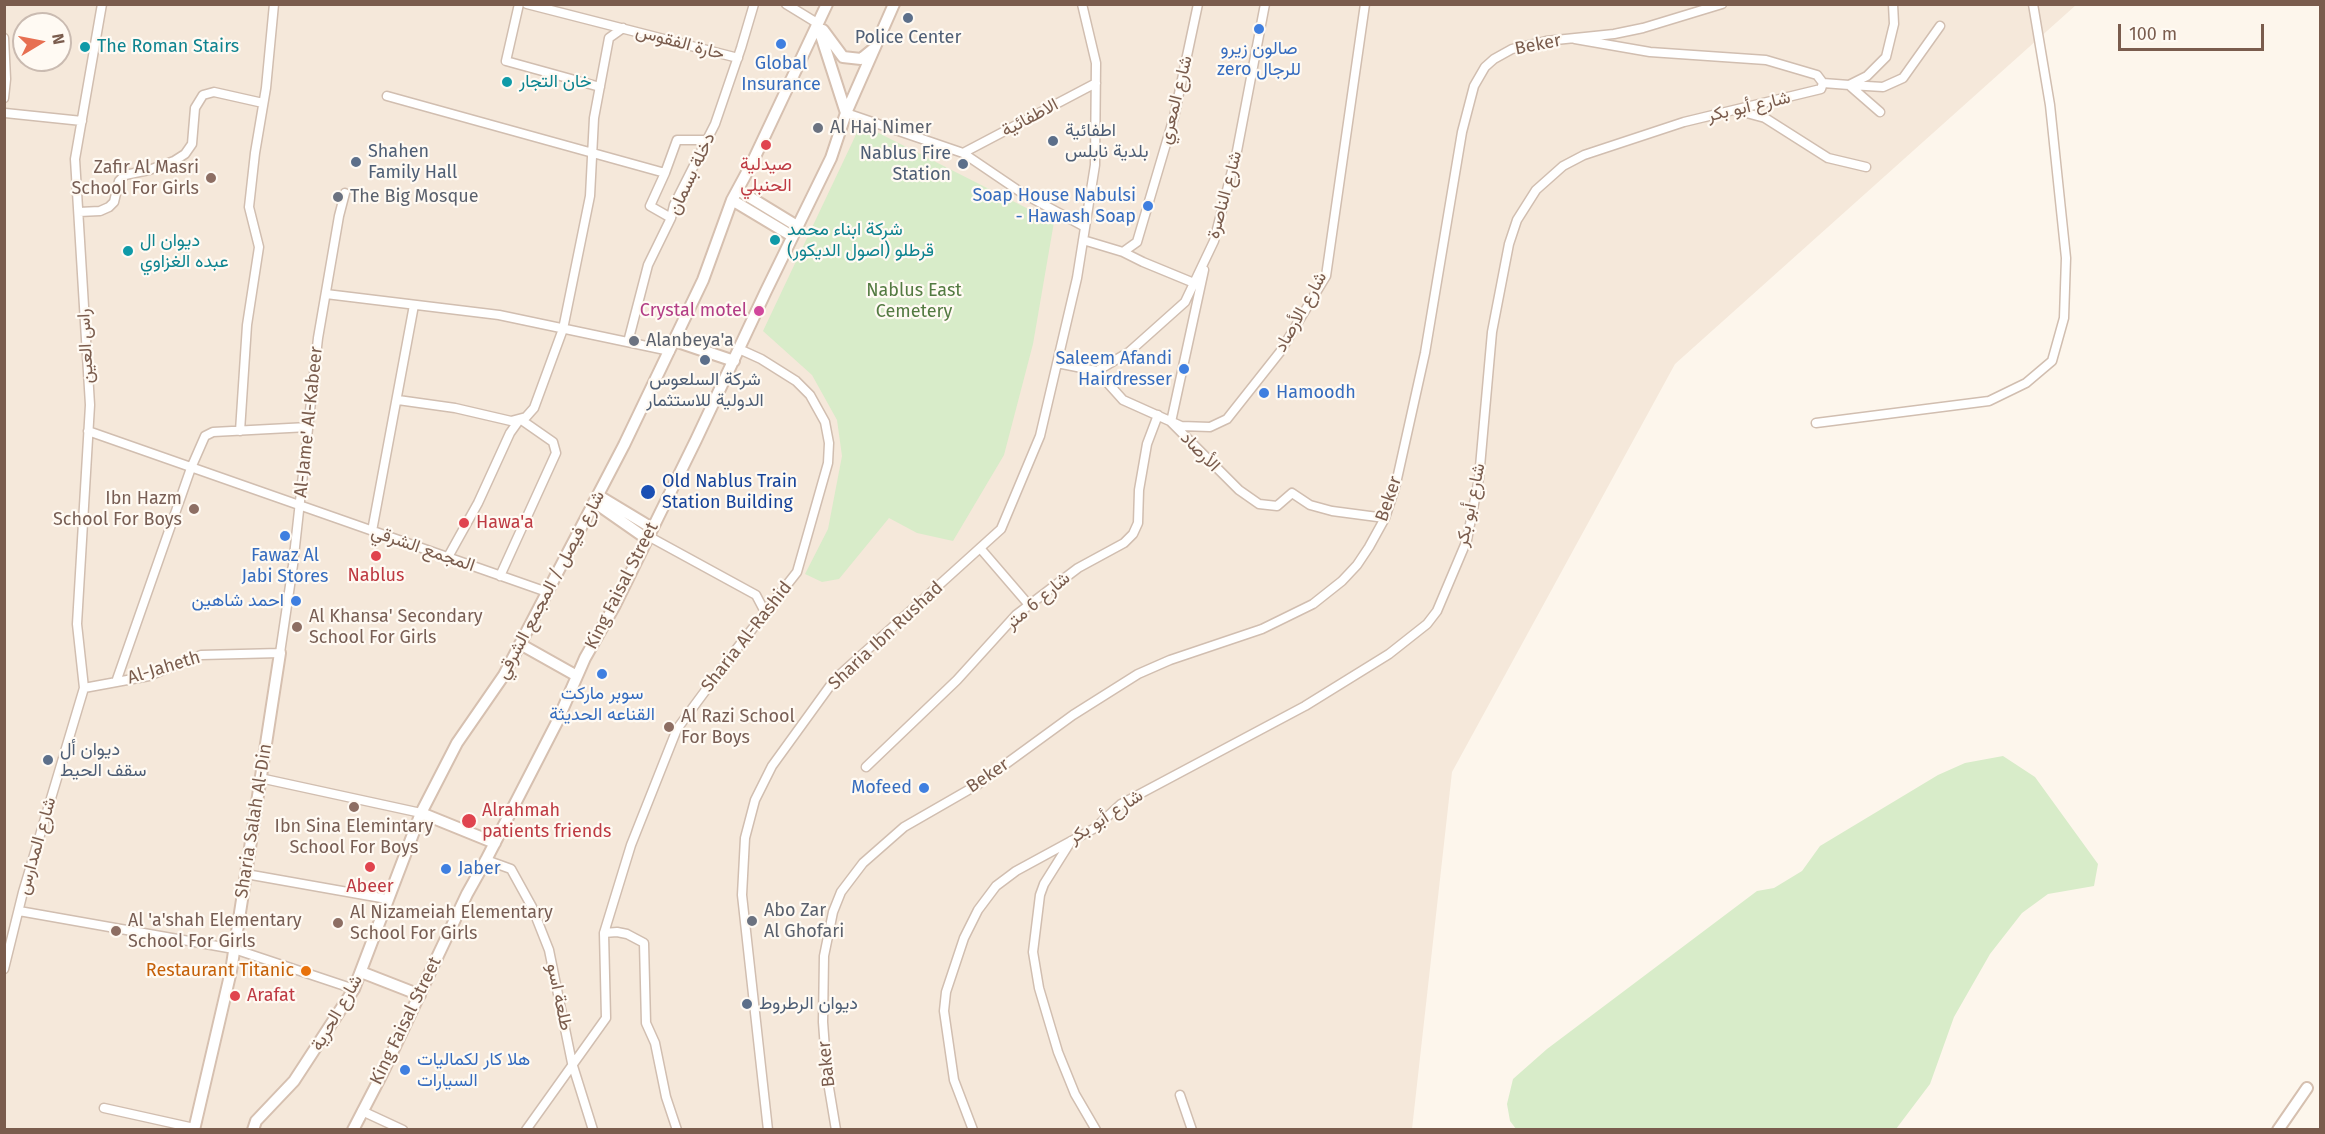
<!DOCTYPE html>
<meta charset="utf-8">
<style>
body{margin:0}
#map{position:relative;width:2325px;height:1134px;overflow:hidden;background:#fdf6ec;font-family:"Fira Sans",sans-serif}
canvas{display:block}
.frame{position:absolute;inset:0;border:6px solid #7a5c4d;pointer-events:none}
.north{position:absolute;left:12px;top:12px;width:60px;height:60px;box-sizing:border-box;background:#fffaf3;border:2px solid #cabbb1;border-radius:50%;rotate:80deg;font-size:16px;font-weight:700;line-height:24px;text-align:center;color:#7a5c4d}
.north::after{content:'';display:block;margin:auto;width:21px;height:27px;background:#e76f51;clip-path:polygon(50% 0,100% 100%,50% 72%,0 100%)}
.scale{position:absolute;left:2118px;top:24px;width:146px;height:27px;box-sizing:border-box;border:3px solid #7a5c4d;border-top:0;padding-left:8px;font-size:18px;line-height:21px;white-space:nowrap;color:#7a5c4d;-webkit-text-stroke:4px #fffaf3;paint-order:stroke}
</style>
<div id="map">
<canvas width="2325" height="1134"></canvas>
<div class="frame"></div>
<div class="north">N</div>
<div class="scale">100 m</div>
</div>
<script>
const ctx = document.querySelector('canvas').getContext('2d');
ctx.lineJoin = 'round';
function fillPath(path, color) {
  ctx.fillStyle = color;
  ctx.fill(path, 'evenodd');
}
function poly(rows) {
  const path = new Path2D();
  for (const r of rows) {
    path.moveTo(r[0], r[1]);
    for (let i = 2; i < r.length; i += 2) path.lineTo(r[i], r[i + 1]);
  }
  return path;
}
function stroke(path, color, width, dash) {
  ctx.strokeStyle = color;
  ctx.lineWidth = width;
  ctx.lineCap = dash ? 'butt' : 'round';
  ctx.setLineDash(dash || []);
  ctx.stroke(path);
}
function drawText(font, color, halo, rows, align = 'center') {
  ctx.font = font + ' "Fira Sans",Vazirmatn,sans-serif';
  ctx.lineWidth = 4.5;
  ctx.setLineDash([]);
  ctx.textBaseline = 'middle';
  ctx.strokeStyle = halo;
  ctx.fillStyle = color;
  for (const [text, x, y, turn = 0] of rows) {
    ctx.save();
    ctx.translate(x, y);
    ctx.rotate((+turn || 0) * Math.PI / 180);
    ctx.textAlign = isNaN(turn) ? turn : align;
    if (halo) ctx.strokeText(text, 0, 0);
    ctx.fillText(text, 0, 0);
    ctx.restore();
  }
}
fillPath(poly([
 [5,5,2076,5,1675,364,1452,772,1412,1129,5,1130],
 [24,24,60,24,60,60,24,60]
]), '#f5e8da');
fillPath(poly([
 [861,124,1054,222,1033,344,1004,455,953,541,917,533,889,518,839,579,822,582,805,574,828,529,842,456,837,420,812,375,763,331],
 [2003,756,2035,777,2098,864,2094,886,2048,894,2022,913,1990,954,1954,1017,1930,1084,1896,1129,1516,1129,1510,1121,1507,1104,1513,1079,1547,1049,1757,891,1774,888,1802,871,1820,846,1938,775,1965,763]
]), '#d8ecc9');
const street = poly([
 [519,4,506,61,600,87],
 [527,4,738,58],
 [786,4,817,23],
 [4,38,6,79,4,98],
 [1823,83,1849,85,1867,76,1886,57,1894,24,1893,4],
 [1849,85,1880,112],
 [1850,85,1883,87,1903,78,1940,26],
 [387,96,665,173,677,140,707,140],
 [1739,111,1765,118,1828,158,1866,167],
 [5,113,82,121],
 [846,113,963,153,1022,193,1085,227],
 [963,153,1096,83],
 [665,173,650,206,671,218],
 [79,212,100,211,109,207,114,202,119,181,125,175,149,170,174,161,185,154,192,144,195,108,203,95,214,92,263,103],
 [1083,240,1123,252,1137,242,1174,117,1198,4],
 [1123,252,1143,262,1194,283],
 [1204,270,1171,422,1239,490,1259,504,1277,506,1292,493,1310,505,1332,511,1385,518],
 [326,294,499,315,670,351],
 [628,342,648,265,671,218,674,205,715,124,741,48,754,4],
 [1057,363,1097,371,1129,352,1185,302,1214,241,1237,151,1265,4],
 [1097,371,1123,400,1181,426,1210,427,1227,419,1280,352,1326,276,1365,4],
 [398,400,455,408,511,421,526,417,534,408,563,329,590,196,594,118,609,38,623,28],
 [1816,423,1989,401,2026,383,2052,361,2064,318,2066,258,2050,105,2033,4],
 [88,431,547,592],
 [240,431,247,325,259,247,249,207,255,153,266,88,274,4],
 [372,531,414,305],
 [648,536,756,595,766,614],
 [980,548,1029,605],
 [448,557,478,503,510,433,520,419,553,442,556,453,500,576],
 [116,682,191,468,205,436,213,432,308,427],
 [84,688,149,676,201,655,280,653,293,565,318,338,339,216,345,193],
 [866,767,957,680,1016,615,1078,568,1124,543,1133,534,1138,523,1139,490,1147,444,1158,415],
 [260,778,421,813],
 [1071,841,1044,884,1040,895,1033,952,1039,988,1058,1052,1075,1094,1096,1130],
 [486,860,511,869,532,907,549,950,572,1063,593,1130],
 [246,874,387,899],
 [19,911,234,949,354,989],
 [604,933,617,932,627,934,644,943,646,1023,655,1043,666,1097,677,1130],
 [4,969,23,892,84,688,77,624,90,405,75,159,102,4],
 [1180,1095,1192,1130],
 [104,1108,194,1128],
 [362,1111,403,1130],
 [526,1130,606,1018,604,933,631,845,677,729,731,656,797,572,828,463,829,443,825,422,810,395,796,381,761,359,739,349],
 [768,1130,742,895,745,838,755,800,772,766,835,679,1001,529,1040,436,1077,278,1095,165,1096,63,1082,4],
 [836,1130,827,1076,823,1022,824,956,833,912,841,892,863,863,904,827,977,785,1073,715,1138,674,1170,660,1262,629,1313,604,1342,581,1357,565,1369,547,1385,518,1395,488,1425,353,1462,132,1474,86,1485,67,1494,59,1512,49,1546,41,1614,34,1643,28,1722,4],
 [973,1130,954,1080,944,1011,946,992,964,938,978,910,996,886,1016,871,1095,828,1121,804,1305,706,1389,654,1427,624,1437,611,1467,540,1479,478,1492,332,1509,244,1517,220,1536,190,1563,166,1584,155,1684,122,1821,89,1823,83,1817,75,1766,60,1650,52,1575,39]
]);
const secondary = poly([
 [817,23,846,113],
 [823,30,843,57,861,59,872,50],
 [738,190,797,226],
 [732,200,792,236],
 [675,341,734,361],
 [599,496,652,528],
 [594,502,647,539],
 [520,644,577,676],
 [421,813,495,843],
 [361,972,420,995],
 [194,1130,231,971,280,653],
 [253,1130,256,1121,294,1081,354,989,421,813,457,743,504,675,624,445,703,280,732,200,752,163,827,4],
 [353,1130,382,1074,467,894,486,860,557,722,585,658,615,605,696,440,766,291,831,158,846,113,894,4],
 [2278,1130,2307,1088]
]);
stroke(street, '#d1beb0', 11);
stroke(secondary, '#d6c0b0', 14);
stroke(street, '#fff', 8);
stroke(secondary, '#fff', 10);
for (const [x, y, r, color] of [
 [908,18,6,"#5c6f8a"],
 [1259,29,6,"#3f7fe0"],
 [781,44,6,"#3f7fe0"],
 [85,47,6,"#0f9aa8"],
 [507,82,6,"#0f9aa8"],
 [818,128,6,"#6b7280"],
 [1053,141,6,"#5c6f8a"],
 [766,145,6,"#e0444e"],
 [356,162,6,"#5c6f8a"],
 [963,164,6,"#5c6f8a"],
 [211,178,6,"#8d6e63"],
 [338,197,6,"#6b7280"],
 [1148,206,6,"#3f7fe0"],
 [775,240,6,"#0f9aa8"],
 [128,251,6,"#0f9aa8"],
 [759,311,6,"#d1479c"],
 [634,341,6,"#6b7280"],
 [705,360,6,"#5c6f8a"],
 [1184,369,6,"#3f7fe0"],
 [1264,393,6,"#3f7fe0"],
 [648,492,8,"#1a4fb4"],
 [194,509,6,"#8d6e63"],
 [464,523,6,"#e0444e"],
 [285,536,6,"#3f7fe0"],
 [376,556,6,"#e0444e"],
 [296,601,6,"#3f7fe0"],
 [297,627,6,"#8d6e63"],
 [602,674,6,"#3f7fe0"],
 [669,727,6,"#8d6e63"],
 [48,760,6,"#5c6f8a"],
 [924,788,6,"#3f7fe0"],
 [354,807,6,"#8d6e63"],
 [469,821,8,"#e0444e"],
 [370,867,6,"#e0444e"],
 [446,869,6,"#3f7fe0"],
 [752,921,6,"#6b7280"],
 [338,923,6,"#8d6e63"],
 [116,931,6,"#8d6e63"],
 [306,971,6,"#e8710a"],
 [235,996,6,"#e0444e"],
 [747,1004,6,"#5c6f8a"],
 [405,1070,6,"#3f7fe0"]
]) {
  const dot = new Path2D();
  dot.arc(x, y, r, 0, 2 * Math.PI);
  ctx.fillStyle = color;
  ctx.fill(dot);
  stroke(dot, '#fffaf3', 2);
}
drawText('18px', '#4e5e75', '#fffaf3', [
 ["Police Center",908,38,"center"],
 ["اطفائية",1065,131],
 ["بلدية نابلس",1065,152],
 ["Shahen",368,152],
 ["Family Hall",368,173],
 ["Nablus Fire",951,154,"right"],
 ["Station",951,175,"right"],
 ["شركة السلعوس",705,380,"center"],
 ["الدولية للاستثمار",705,401,"center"],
 ["ديوان أل",60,750],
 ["سقف الحيط",60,771],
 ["ديوان الرطروط",759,1004]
], 'left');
drawText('18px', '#7a5c4d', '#fffaf3', [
 ["حارة الفقوس",680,43,15],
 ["Beker",1538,45,-11],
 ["شارع المعري",1176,100,-76],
 ["شارع أبو بكر",1749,107,-13],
 ["الاطفائية",1030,118,-28],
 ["دخلة بسمان",692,174,-65],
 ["شارع الناصرة",1225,195,-75],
 ["شارع الأرصاد",1301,312,-61],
 ["راس العين",86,346,-93],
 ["Al-Jame' Al-Kabeer",309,422,-84],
 ["الأرصاد",1200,452,46],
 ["Beker",1389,499,-71],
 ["شارع أبو بكر",1471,505,-78],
 ["المجمع الشرقي",423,549,19],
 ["شارع فيصل / المجمع الشرقي",551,585,-62],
 ["King Faisal Street",622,586,-63],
 ["شارع 6 متر",1038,601,-40],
 ["Sharia Ibn Rushad",886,636,-43],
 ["Sharia Al-Rashid",747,637,-52],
 ["Al-Jaheth",164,668,-17],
 ["Beker",988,776,-34],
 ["شارع أبو بكر",1106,817,-33],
 ["Sharia Salah Al-Din",254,821,-81],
 ["شارع المدارس",37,846,-74],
 ["طلعة اسو",559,997,78],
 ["شارع الحرية",337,1013,-60],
 ["King Faisal Street",406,1021,-64],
 ["Baker",827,1064,-96]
]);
drawText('18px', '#0d838f', '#fffaf3', [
 ["The Roman Stairs",97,47],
 ["خان التجار",519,82],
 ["شركة ابناء محمد",787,230],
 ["قرطلو (اصول الديكور)",787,251],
 ["ديوان ال",140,241],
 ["عبده الغزاوي",140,262]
], 'left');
drawText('18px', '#366cbe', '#fffaf3', [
 ["صالون زيرو",1259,49],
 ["zero للرجال",1259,70],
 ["Global",781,64],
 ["Insurance",781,85],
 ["Soap House Nabulsi",1136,196,"right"],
 ["- Hawash Soap",1136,217,"right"],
 ["Saleem Afandi",1172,359,"right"],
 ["Hairdresser",1172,380,"right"],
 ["Hamoodh",1276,393,"left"],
 ["Fawaz Al",285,556],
 ["Jabi Stores",285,577],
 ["احمد شاهين",284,601,"right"],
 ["سوبر ماركت",602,694],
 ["القناعه الحديثة",602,715],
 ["Mofeed",912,788,"right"],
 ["Jaber",458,869,"left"],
 ["هلا كار لكماليات",417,1060,"left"],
 ["السيارات",417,1081,"left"]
]);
drawText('18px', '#5b616d', '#fffaf3', [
 ["Al Haj Nimer",830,128],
 ["The Big Mosque",350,197],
 ["Alanbeya'a",646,341],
 ["Abo Zar",764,911],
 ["Al Ghofari",764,932]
], 'left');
drawText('18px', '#be3a42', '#fffaf3', [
 ["صيدلية",766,165],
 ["الحنبلي",766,186],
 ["Hawa'a",476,523,"left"],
 ["Nablus",376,576],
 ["Alrahmah",482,811,"left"],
 ["patients friends",482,832,"left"],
 ["Abeer",370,887],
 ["Arafat",247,996,"left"]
]);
drawText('18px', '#785e54', '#fffaf3', [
 ["Zafir Al Masri",199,168,"right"],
 ["School For Girls",199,189,"right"],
 ["Ibn Hazm",182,499,"right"],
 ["School For Boys",182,520,"right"],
 ["Al Khansa' Secondary",309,617],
 ["School For Girls",309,638],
 ["Al Razi School",681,717],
 ["For Boys",681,738],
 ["Ibn Sina Elemintary",354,827,"center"],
 ["School For Boys",354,848,"center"],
 ["Al Nizameiah Elementary",350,913],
 ["School For Girls",350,934],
 ["Al 'a'shah Elementary",128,921],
 ["School For Girls",128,942]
], 'left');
drawText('18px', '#537a41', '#fffaf3', [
 ["Nablus East",914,291],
 ["Cemetery",914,312]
]);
drawText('18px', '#b23c85', '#fffaf3', [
 ["Crystal motel",747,311]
], 'right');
drawText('18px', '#164399', '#fffaf3', [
 ["Old Nablus Train",662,482],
 ["Station Building",662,503]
], 'left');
drawText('18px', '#c56008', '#fffaf3', [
 ["Restaurant Titanic",294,971]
], 'right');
</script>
